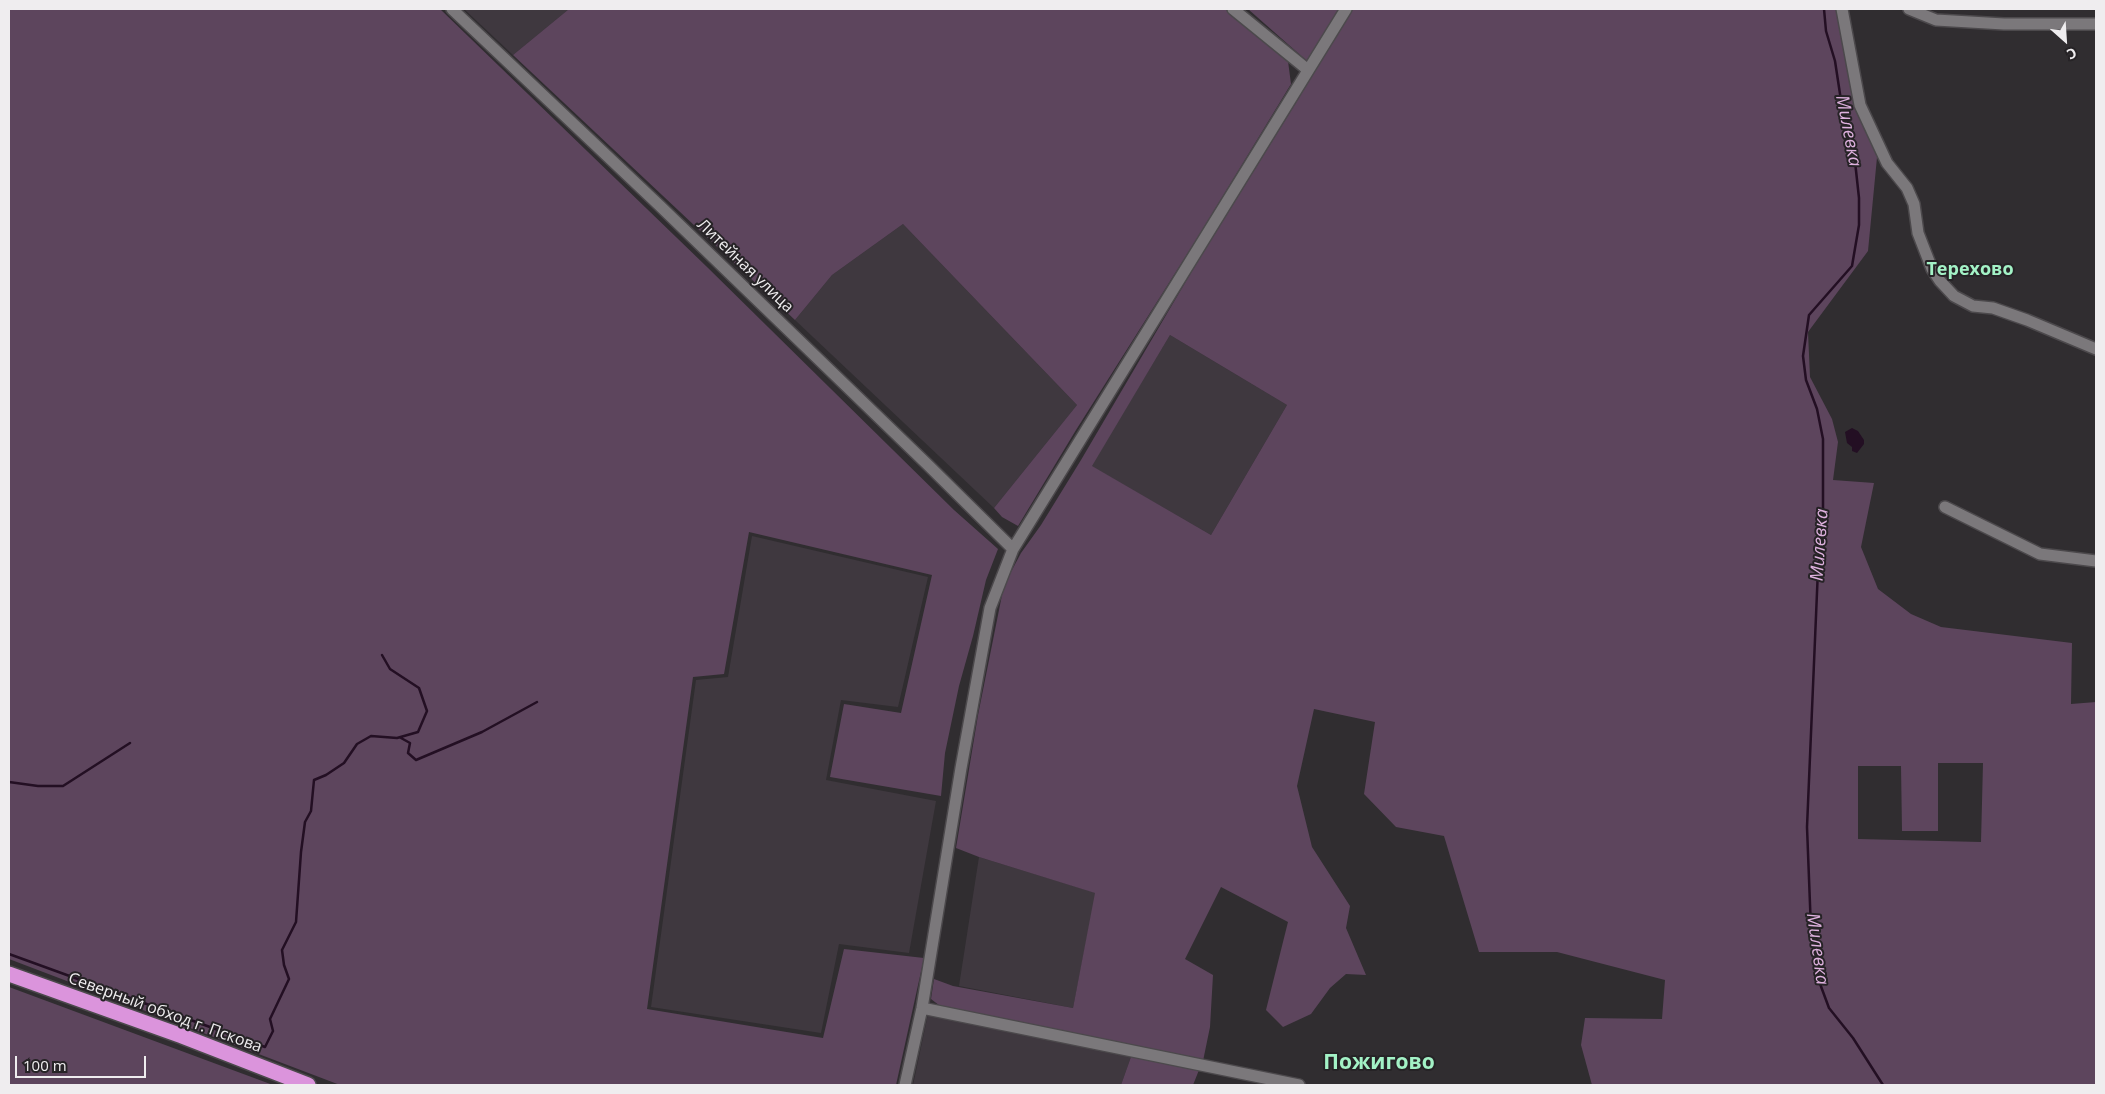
<!DOCTYPE html>
<meta charset="utf-8">
<style>
body{margin:0}
#map{position:relative;width:2105px;height:1094px;overflow:hidden;background:#302d30;font-family:"Open Sans",sans-serif}
canvas{display:block}
.frame{position:absolute;inset:0;border:10px solid #efedef;pointer-events:none}
.north{position:absolute;left:2040px;top:15px;width:50px;height:50px;-webkit-text-stroke:4px #262326;paint-order:stroke;rotate:154deg;font-size:14px;font-weight:700;line-height:20px;text-align:center;color:#efedef}
.north::after{content:'';display:block;margin:auto;width:18px;height:22px;background:#efedef;clip-path:polygon(50% 0,100% 100%,50% 72%,0 100%)}
.scale{position:absolute;left:15px;top:1056px;width:131px;height:22px;box-sizing:border-box;border:2px solid #efedef;border-top:0;padding-left:6px;font-size:15px;line-height:18px;white-space:nowrap;color:#efedef;-webkit-text-stroke:4px #262326;paint-order:stroke}
</style>
<div id="map">
<canvas width="2105" height="1094"></canvas>
<div class="frame"></div>
<div class="north">С</div>
<div class="scale">100 m</div>
</div>
<script>
const ctx = document.querySelector('canvas').getContext('2d');
ctx.lineJoin = 'round';
function fillPath(path, color) {
  ctx.fillStyle = color;
  ctx.fill(path, 'evenodd');
}
function poly(rows) {
  const path = new Path2D();
  for (const r of rows) {
    path.moveTo(r[0], r[1]);
    for (let i = 2; i < r.length; i += 2) path.lineTo(r[i], r[i + 1]);
  }
  return path;
}
function stroke(path, color, width, dash) {
  ctx.strokeStyle = color;
  ctx.lineWidth = width;
  ctx.lineCap = dash ? 'butt' : 'round';
  ctx.setLineDash(dash || []);
  ctx.stroke(path);
}
function drawText(font, color, halo, rows, align = 'center') {
  ctx.font = font + ' "Open Sans",sans-serif';
  ctx.lineWidth = 4;
  ctx.setLineDash([]);
  ctx.textBaseline = 'middle';
  ctx.strokeStyle = halo;
  ctx.fillStyle = color;
  for (const [text, x, y, turn = 0] of rows) {
    ctx.save();
    ctx.translate(x, y);
    ctx.rotate((+turn || 0) * Math.PI / 180);
    ctx.textAlign = isNaN(turn) ? turn : align;
    if (halo) ctx.strokeText(text, 0, 0);
    ctx.fillText(text, 0, 0);
    ctx.restore();
  }
}
fillPath(poly([
 [464,9,569,9,513,55],
 [903,224,1077,405,994,508,795,320,832,275],
 [1170,335,1287,405,1211,535,1091,466],
 [752,536,928,577,898,707,841,700,826,780,936,801,909,953,839,944,821,1033,651,1007,696,680,728,677],
 [979,857,1096,893,1073,1008,959,986],
 [928,1014,1132,1054,1121,1085,913,1085]
]), '#3f383f');
fillPath(poly([
 [9,9,440,9,706,266,954,510,998,549,986,580,973,636,959,686,945,753,941,796,830,777,844,704,901,713,932,575,749,532,724,674,693,677,647,1009,823,1038,844,949,924,958,896,1085,340,1085,9,959],
 [569,9,1225,9,1288,61,1291,84,1198,237,1076,430,1018,526,1002,517,994,508,1077,405,903,224,832,275,795,320,513,55],
 [1248,9,1339,9,1307,61],
 [1348,9,1842,9,1857,75,1878,147,1868,251,1808,332,1810,377,1832,419,1838,442,1833,480,1874,483,1861,547,1878,589,1911,614,1941,627,2072,643,2071,704,2096,702,2096,1085,1592,1085,1581,1045,1585,1018,1662,1019,1665,980,1557,952,1479,952,1444,836,1396,827,1364,794,1375,722,1314,709,1297,786,1312,847,1350,906,1346,928,1366,975,1346,974,1330,988,1311,1014,1283,1027,1266,1010,1288,922,1221,887,1185,959,1213,975,1210,1027,1203,1061,944,1009,931,999,934,979,953,986,1073,1008,1095,893,979,857,956,848,978,715,1004,585,1021,553,1041,525,1081,460,1199,259,1297,101],
 [1170,335,1287,405,1211,535,1092,466],
 [1938,763,1983,763,1981,842,1858,839,1858,766,1901,766,1902,831,1938,831],
 [9,987,273,1085,9,1085],
 [1132,1054,1199,1070,1193,1085,1121,1085]
]), '#5d455d');
fillPath(poly([
 [1852,428,1858,431,1864,440,1864,444,1857,453,1852,451,1852,447,1847,443,1845,432]
]), '#230f23');
stroke(poly([
 [1824,9,1826,31,1835,61,1842,107,1852,134,1859,198,1859,225,1852,266,1809,315,1803,356,1806,380,1817,409,1823,439,1823,537,1818,569,1807,827,1811,930,1819,981,1829,1008,1853,1038,1883,1085],
 [401,738,410,743,408,753,416,760,482,732,537,702],
 [9,782,38,786,63,786,130,743],
 [9,954,265,1047,273,1031,270,1019,289,979,284,965,282,950,296,922,301,852,305,822,311,811,314,780,326,775,344,763,357,744,371,736,397,738,418,732,427,711,419,688,390,669,382,655]
]), '#230f23', 2.5);
const minor = poly([
 [452,9,660,206,928,465,1013,549],
 [1233,9,1308,70],
 [1842,9,1860,105,1887,163,1907,188,1914,204,1918,233,1932,269,1940,281,1954,296,1973,306,1993,308,2027,320,2096,349],
 [1909,9,1936,20,2004,24,2096,24],
 [1945,507,2040,554,2096,561],
 [922,1008,1299,1085],
 [905,1085,922,1008,961,768,990,608,1013,549,1346,9]
]);
const highway = poly([
 [9,974,182,1036,308,1085]
]);
stroke(minor, '#4c494c', 14);
stroke(highway, '#4c494c', 18);
stroke(minor, '#7b787b', 11);
stroke(highway, '#db94dc', 15);
drawText('16px', '#efedef', '#262326', [
 ["Литейная улица",745,266,44],
 ["Северный обход г. Пскова",165,1013,20]
]);
drawText('italic 18px', '#deb1de', '#262326', [
 ["Милевка",1848,131,79],
 ["Милевка",1820,545,-86],
 ["Милевка",1817,949,82]
]);
drawText('bold 18px', '#a3f2c6', '#262326', [
 ["Терехово",1970,270]
]);
drawText('bold 21px', '#a3f2c6', '#262326', [
 ["Пожигово",1379,1063]
]);
</script>
